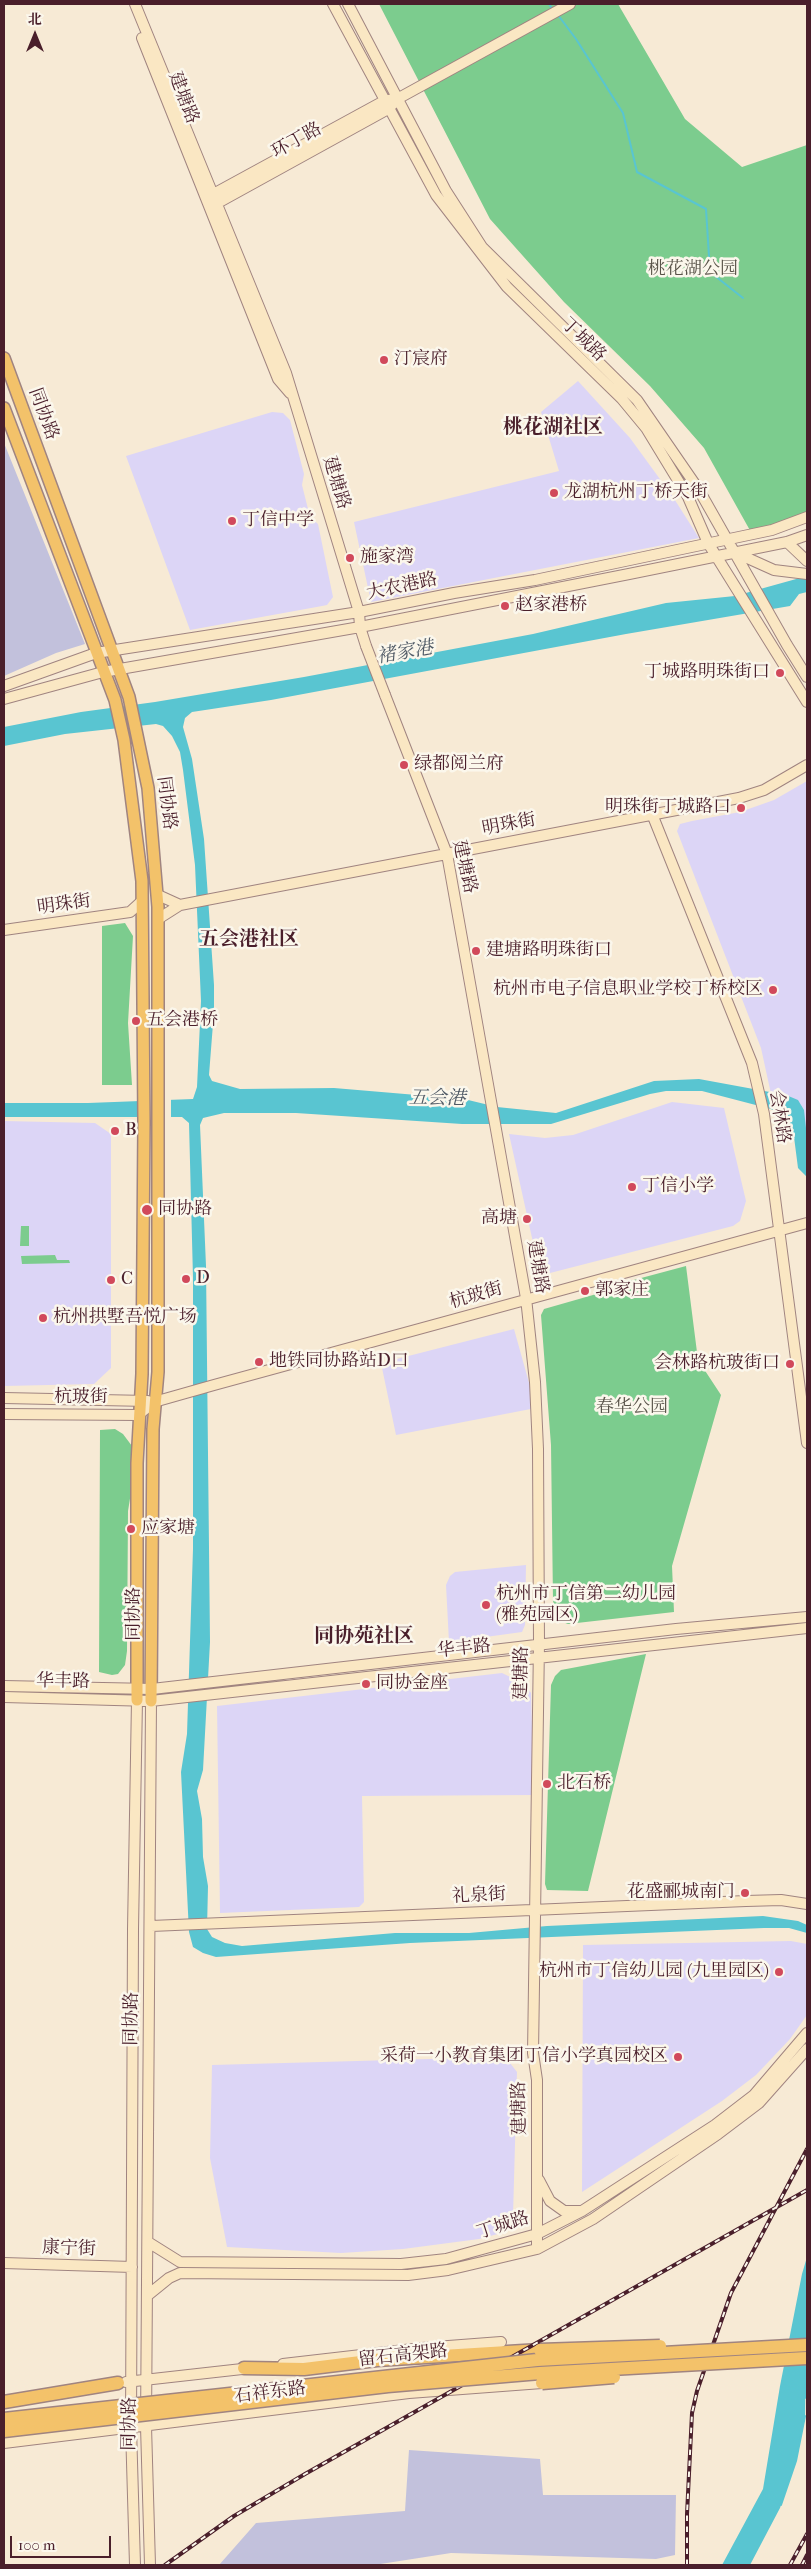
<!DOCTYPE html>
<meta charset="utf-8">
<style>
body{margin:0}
#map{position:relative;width:811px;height:2569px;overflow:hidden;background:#f7ead5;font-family:"IM FELL French Canon","Noto Serif SC",serif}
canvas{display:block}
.frame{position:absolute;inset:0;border:5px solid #4a1f2b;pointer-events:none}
.north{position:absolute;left:10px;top:10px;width:50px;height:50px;-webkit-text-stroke:4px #fbf7ec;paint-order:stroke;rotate:0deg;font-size:14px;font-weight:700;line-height:20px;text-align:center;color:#4a1f2b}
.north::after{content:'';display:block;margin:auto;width:18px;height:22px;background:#4a1f2b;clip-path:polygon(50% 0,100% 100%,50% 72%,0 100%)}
.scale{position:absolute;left:10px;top:2536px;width:101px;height:22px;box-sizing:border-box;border:2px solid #4a1f2b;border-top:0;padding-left:6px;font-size:15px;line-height:18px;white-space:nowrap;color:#4a1f2b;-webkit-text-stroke:4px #fbf7ec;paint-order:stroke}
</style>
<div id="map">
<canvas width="811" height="2569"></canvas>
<div class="frame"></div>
<div class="north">北</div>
<div class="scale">100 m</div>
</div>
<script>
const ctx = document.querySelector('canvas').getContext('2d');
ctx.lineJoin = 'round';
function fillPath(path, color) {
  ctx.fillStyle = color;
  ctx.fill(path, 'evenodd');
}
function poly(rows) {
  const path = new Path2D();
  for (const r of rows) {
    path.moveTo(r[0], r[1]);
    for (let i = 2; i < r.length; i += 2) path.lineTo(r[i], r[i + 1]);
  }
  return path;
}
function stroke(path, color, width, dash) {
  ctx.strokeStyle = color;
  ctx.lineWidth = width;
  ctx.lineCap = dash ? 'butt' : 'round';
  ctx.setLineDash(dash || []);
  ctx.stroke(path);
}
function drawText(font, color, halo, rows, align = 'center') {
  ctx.font = font + ' "IM FELL French Canon","Noto Serif SC",serif';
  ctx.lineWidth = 5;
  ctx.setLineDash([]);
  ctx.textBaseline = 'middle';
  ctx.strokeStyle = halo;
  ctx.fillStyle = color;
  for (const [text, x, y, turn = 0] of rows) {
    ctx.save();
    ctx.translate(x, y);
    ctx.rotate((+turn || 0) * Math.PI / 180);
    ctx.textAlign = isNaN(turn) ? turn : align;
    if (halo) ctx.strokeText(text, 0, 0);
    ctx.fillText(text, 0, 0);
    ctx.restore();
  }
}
fillPath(poly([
 [578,381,630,438,673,497,699,538,371,602,354,522,559,471,541,412],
 [272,412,283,413,290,420,304,474,302,485,310,517,318,524,333,597,327,605,322,606,190,630,126,456],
 [807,781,807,1166,799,1103,771,1094,761,1048,677,831,680,824,692,821,740,812,774,800],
 [672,1102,724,1108,746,1201,740,1221,733,1226,550,1273,542,1272,538,1265,509,1134,545,1138,573,1135],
 [4,1121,95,1123,111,1134,111,1368,94,1384,4,1386],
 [514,1329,536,1408,396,1435,381,1363],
 [526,1565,525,1625,522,1632,449,1642,446,1585,450,1576,455,1572],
 [502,1673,525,1684,531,1693,534,1795,362,1796,364,1902,359,1907,220,1913,217,1706],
 [791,1941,807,1944,807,2015,790,2039,756,2075,722,2101,582,2192,583,1945],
 [502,2057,510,2063,517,2072,513,2216,511,2226,505,2232,479,2239,403,2249,341,2253,227,2247,210,2158,212,2065]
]), '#dcd5f6');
fillPath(poly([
 [4,443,85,644,56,653,4,676],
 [409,2450,540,2459,543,2495,676,2495,675,2555,656,2559,451,2553,374,2565,219,2565,256,2523,405,2511]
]), '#c2c1dc');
fillPath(poly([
 [379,4,618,4,685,119,742,167,807,145,807,514,752,534,704,448,650,386,564,302,490,219],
 [125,923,133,936,128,1023,132,1085,102,1085,102,926],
 [21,1226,29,1226,29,1246,20,1246],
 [55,1255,57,1260,69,1260,70,1263,22,1264,21,1256],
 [686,1266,698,1360,721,1395,672,1566,674,1612,568,1624,560,1621,553,1601,551,1445,541,1315,544,1309,607,1291,630,1281],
 [115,1429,123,1434,132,1446,132,1486,128,1511,127,1651,125,1665,118,1674,112,1675,99,1672,100,1430],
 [646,1654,588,1891,547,1890,545,1884,551,1685,555,1676,561,1670]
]), '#7ccc8e');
fillPath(poly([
 [807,576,807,592,799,594,790,606,626,634,271,700,192,712,185,718,183,727,192,759,204,839,214,985,214,1011,209,1075,212,1081,240,1089,334,1088,464,1099,497,1107,556,1113,654,1081,699,1079,786,1095,798,1100,804,1110,807,1137,807,1177,798,1168,794,1137,786,1117,771,1109,702,1091,666,1091,650,1094,551,1124,462,1124,296,1113,224,1113,203,1118,200,1125,206,1266,210,1642,203,1770,197,1791,202,1819,203,1857,208,1886,207,1929,212,1937,225,1943,242,1946,395,1933,469,1933,547,1926,763,1916,798,1921,807,1925,807,1933,789,1928,764,1928,410,1943,216,1957,203,1953,193,1947,189,1932,181,1772,187,1734,193,1549,193,1278,189,1123,182,1117,4,1117,4,1103,88,1103,193,1099,197,1087,201,1001,195,865,183,770,180,752,172,736,163,726,156,724,65,734,4,746,4,727,81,712,155,702,304,677,533,634,666,603,735,596],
 [807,2257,805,2418,796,2461,780,2508,750,2565,722,2565,763,2489,780,2386,802,2274]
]), '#59c5d1');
fillPath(poly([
 [171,1099,171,1120,139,1120,139,1100]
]), '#f7ead5');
stroke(poly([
 [549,4,553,10],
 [558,15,576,39,623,113,637,172,706,209,710,272,743,298],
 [805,2398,806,2363],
 [781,2505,796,2461,805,2416]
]), '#59c5d1', 2);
const secondary = poly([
 [135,4,286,373,359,612,360,627,366,646],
 [333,4,436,195,507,287,622,399,646,428,688,497,708,543,807,702],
 [348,4,446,191,482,247,637,400,699,490,787,645,807,677],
 [142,38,278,379,290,393],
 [208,197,384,101,399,98,570,4],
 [212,206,388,109,393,104],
 [787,542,807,561],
 [734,552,774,570,807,574],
 [4,686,96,653,359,612,454,593,535,580,772,530,807,517],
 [385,695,447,854,526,1298,535,1382,538,1449,539,1644,533,2053,537,2080,537,2249],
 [4,699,103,672,360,627,629,574,787,542,807,535],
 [652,814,752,1063,764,1114,807,1443],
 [158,895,180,905],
 [158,919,180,905,739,798,764,790,807,765],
 [4,930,130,912,142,901],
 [4,1398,148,1401],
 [4,1414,138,1415,154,1402,214,1385,807,1223],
 [4,1686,152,1689,676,1629,807,1617],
 [4,1697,151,1701,807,1628],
 [151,1926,746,1901,781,1900,807,1904],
 [539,2180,550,2201,564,2211,581,2211],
 [148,2242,180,2262,401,2264,446,2259,537,2234,582,2211,715,2125,754,2095,807,2033],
 [4,2263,132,2267],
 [148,2295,169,2278,180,2273,408,2275,448,2270,537,2249,593,2219,718,2134,759,2103,807,2049],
 [283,2364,422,2348,501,2342],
 [126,2382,251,2368],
 [4,2443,409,2393,542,2383],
 [135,2565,131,2428,133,1929,137,1700],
 [150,2565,146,2426,151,1701]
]);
const primary = poly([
 [4,358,129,697,148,788,158,907,158,1372,153,1429,151,1701],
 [4,408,115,700,124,740,142,881,144,1123,142,1374,137,1463,137,1700]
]);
const highway = poly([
 [244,2368,304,2369,377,2360,540,2350],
 [4,2402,118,2383]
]);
stroke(secondary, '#a08480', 12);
stroke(primary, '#a08480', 14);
stroke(highway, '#a08480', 15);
stroke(secondary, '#fae7c3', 10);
stroke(primary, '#f3c26a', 11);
stroke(highway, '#f3c26a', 12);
const rail = poly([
 [165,2565,234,2516,305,2474,807,2190],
 [687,2565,687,2514,692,2413,697,2391,731,2293,807,2149],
 [790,2565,807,2534],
 [802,2565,807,2555]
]);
stroke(rail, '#4a1f2b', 4);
stroke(rail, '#fbf7ec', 2, [5.5]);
const secondaryBridge = poly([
 [366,646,385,695]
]);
const highwayBridge = poly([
 [540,2350,660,2346],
 [542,2383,614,2377],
 [4,2419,537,2360,807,2345],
 [4,2431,388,2386,540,2373,807,2358]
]);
stroke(secondaryBridge, '#a08480', 12, []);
stroke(highwayBridge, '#a08480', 15, []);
stroke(secondaryBridge, '#fae7c3', 10);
stroke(highwayBridge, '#f3c26a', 12);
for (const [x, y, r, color] of [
 [384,360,5,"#d1495b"],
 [554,493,5,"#d1495b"],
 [232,521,5,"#d1495b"],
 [350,558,5,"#d1495b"],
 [505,606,5,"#d1495b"],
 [780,673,5,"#d1495b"],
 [404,765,5,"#d1495b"],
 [741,808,5,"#d1495b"],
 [476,951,5,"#d1495b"],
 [773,990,5,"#d1495b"],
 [136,1021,5,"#d1495b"],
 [115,1131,5,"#d1495b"],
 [632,1187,5,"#d1495b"],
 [147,1210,6,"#d1495b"],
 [527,1219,5,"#d1495b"],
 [186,1279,5,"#d1495b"],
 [111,1280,5,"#d1495b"],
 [585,1291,5,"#d1495b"],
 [43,1318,5,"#d1495b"],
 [259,1362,5,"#d1495b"],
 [790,1364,5,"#d1495b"],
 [131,1529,5,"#d1495b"],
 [486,1605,5,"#d1495b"],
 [366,1684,5,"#d1495b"],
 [547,1784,5,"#d1495b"],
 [745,1893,5,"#d1495b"],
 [779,1972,5,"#d1495b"],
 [678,2057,5,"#d1495b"]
]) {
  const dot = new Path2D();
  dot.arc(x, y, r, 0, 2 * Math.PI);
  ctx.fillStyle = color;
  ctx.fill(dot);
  stroke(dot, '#fbf7ec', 2);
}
drawText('18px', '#4a1f2b', '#fbf7ec', [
 ["建塘路",183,98,69],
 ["环丁路",297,141,-29],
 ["丁城路",583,340,44],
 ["同协路",43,414,70],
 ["建塘路",336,483,73],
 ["大农港路",402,587,-12],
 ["同协路",166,803,83],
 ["明珠街",509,825,-11],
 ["建塘路",464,867,77],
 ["明珠街",64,905,-8],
 ["会林路",779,1117,81],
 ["建塘路",537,1267,80],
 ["杭玻街",476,1296,-16],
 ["杭玻街",81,1398],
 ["同协路",135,1614,-90],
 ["华丰路",464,1649,-6],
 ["建塘路",522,1673,-89],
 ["华丰路",63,1682,1],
 ["礼泉街",479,1896,-3],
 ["同协路",132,2019,-89],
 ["建塘路",520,2108,-91],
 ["丁城路",503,2226,-18],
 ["康宁街",69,2249,2],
 ["留石高架路",403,2356,-6],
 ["石祥东路",270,2393,-7],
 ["同协路",130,2424,-89]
]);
drawText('18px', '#595349', '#fbf7ec', [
 ["桃花湖公园",693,270],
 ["春华公园",632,1408]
]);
drawText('18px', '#4a1f2b', '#fbf7ec', [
 ["汀宸府",394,360],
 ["龙湖杭州丁桥天街",564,493],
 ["丁信中学",242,521],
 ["施家湾",360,558],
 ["赵家港桥",515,606],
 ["丁城路明珠街口",770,673,"right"],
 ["绿都阅兰府",414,765],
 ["明珠街丁城路口",731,808,"right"],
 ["建塘路明珠街口",486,951],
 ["杭州市电子信息职业学校丁桥校区",763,990,"right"],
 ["五会港桥",146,1021],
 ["B",125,1131],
 ["丁信小学",642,1187],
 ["同协路",158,1210],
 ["高塘",517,1219,"right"],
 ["D",196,1279],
 ["C",121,1280],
 ["郭家庄",595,1291],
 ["杭州拱墅吾悦广场",53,1318],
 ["地铁同协路站D口",269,1362],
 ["会林路杭玻街口",780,1364,"right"],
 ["应家塘",141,1529],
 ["杭州市丁信第二幼儿园",496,1595],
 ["(雅苑园区)",496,1616],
 ["同协金座",376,1684],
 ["北石桥",557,1784],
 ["花盛郦城南门",735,1893,"right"],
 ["杭州市丁信幼儿园 (九里园区)",769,1972,"right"],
 ["采荷一小教育集团丁信小学真园校区",668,2057,"right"]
], 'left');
drawText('italic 19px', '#4f5965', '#fbf7ec', [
 ["褚家港",405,653,-10],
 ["五会港",437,1099,1]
]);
drawText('bold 20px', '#4a1f2b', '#fbf7ec', [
 ["桃花湖社区",553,428],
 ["五会港社区",249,940],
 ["同协苑社区",364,1637]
]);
</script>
